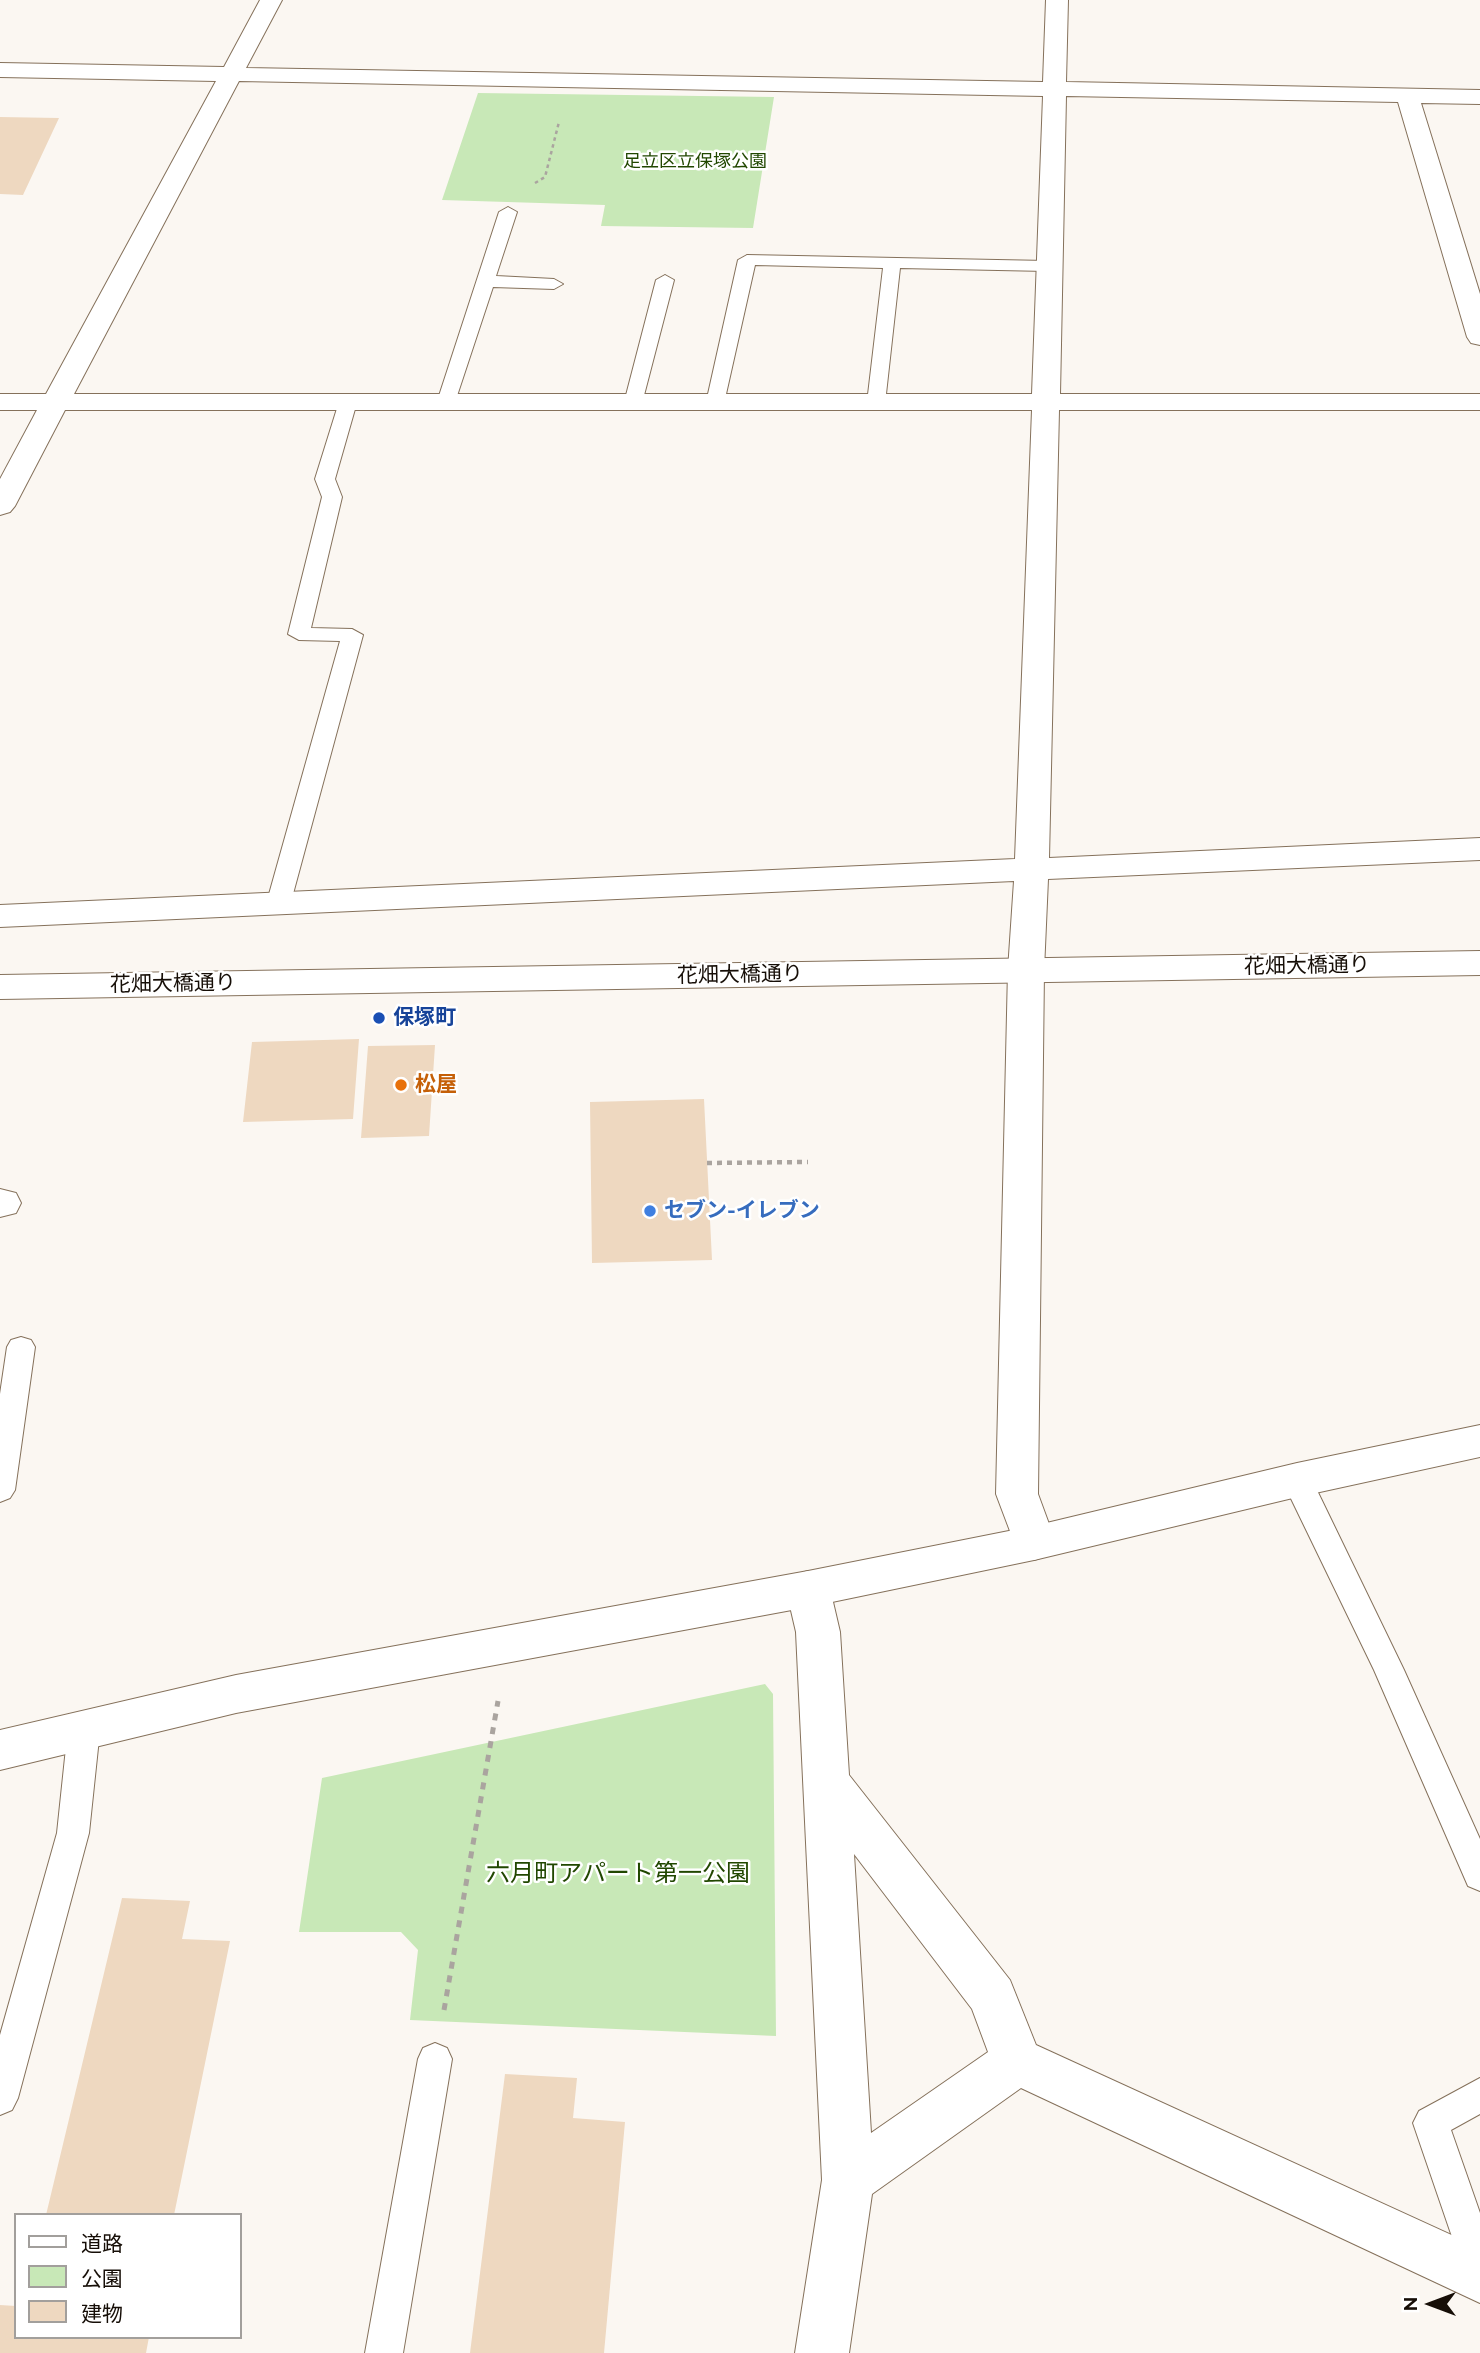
<!DOCTYPE html>
<meta charset="utf-8">
<style>
body{margin:0}
#map{position:relative;width:1480px;height:2353px;overflow:hidden;background:#fbf7f2;font-family:Raleway,"Noto Sans JP",sans-serif}
canvas{display:block}
.legend{position:absolute;left:14px;top:2213px;width:228px;height:126px;box-sizing:border-box;background:#fff;border:2px solid #a29f9c;margin:0;padding:9px 12px;list-style:none;font-size:21px;color:#160e07}
.legend li{display:flex;align-items:center;gap:14px;height:35px}
.legend b{width:35px;border:2px solid #a29f9c}
.north{position:absolute;left:1396px;top:2269px;width:70px;height:70px;-webkit-text-stroke:5px #fff;paint-order:stroke;rotate:270deg;font-size:19px;font-weight:700;line-height:28px;text-align:center;color:#160e07}
.north::after{content:'';display:block;margin:auto;width:24px;height:32px;background:#160e07;clip-path:polygon(50% 0,100% 100%,50% 72%,0 100%)}
</style>
<div id="map">
<canvas width="1480" height="2353"></canvas>
<ul class="legend">
<li><b style="height:9px;background:#fff"></b>道路</li>
<li><b style="height:19px;background:#c8e8b7"></b>公園</li>
<li><b style="height:19px;background:#eed8c0"></b>建物</li>
</ul>
<div class="north">N</div>
</div>
<script>
const ctx = document.querySelector('canvas').getContext('2d');
ctx.lineJoin = 'round';
function fillPath(path, color) {
  ctx.fillStyle = color;
  ctx.fill(path, 'evenodd');
}
function poly(rows) {
  const path = new Path2D();
  for (const r of rows) {
    path.moveTo(r[0], r[1]);
    for (let i = 2; i < r.length; i += 2) path.lineTo(r[i], r[i + 1]);
  }
  return path;
}
function stroke(path, color, width, dash) {
  ctx.strokeStyle = color;
  ctx.lineWidth = width;
  ctx.lineCap = dash ? 'butt' : 'round';
  ctx.setLineDash(dash || []);
  ctx.stroke(path);
}
function drawText(font, color, halo, rows, align = 'center') {
  ctx.font = font + ' Raleway,"Noto Sans JP",sans-serif';
  ctx.lineWidth = 5;
  ctx.setLineDash([]);
  ctx.textBaseline = 'middle';
  ctx.strokeStyle = halo;
  ctx.fillStyle = color;
  for (const [text, x, y, turn = 0] of rows) {
    ctx.save();
    ctx.translate(x, y);
    ctx.rotate((+turn || 0) * Math.PI / 180);
    ctx.textAlign = isNaN(turn) ? turn : align;
    if (halo) ctx.strokeText(text, 0, 0);
    ctx.fillText(text, 0, 0);
    ctx.restore();
  }
}
fillPath(poly([
 [478,93,774,97,753,228,601,226,605,205,442,200],
 [765,1684,773,1694,776,2036,410,2020,418,1950,401,1932,299,1932,322,1778]
]), '#c8e8b7');
fillPath(poly([
 [0,117,59,118,23,195,0,194],
 [359,1039,353,1119,243,1122,252,1042],
 [435,1045,429,1136,361,1138,368,1046],
 [704,1099,712,1260,592,1263,590,1102],
 [122,1898,190,1901,182,1939,230,1941,174,2215,46,2215],
 [505,2074,577,2078,573,2118,625,2122,604,2353,470,2353],
 [0,2305,16,2306,16,2337,149,2337,146,2353,0,2353]
]), '#eed8c0');
const lane = poly([
 [508,207,517,212,496,276,554,279,563,284,554,289,493,287,455,402,453,406,439,406,437,402,499,212,508,207],
 [747,255,1047,261,1056,266,1047,271,900,268,885,403,876,409,867,403,883,268,755,265,724,403,715,409,706,403,738,260,747,255],
 [665,275,674,280,642,403,633,409,626,407,624,403,656,280,665,275],
 [348,396,357,402,335,479,342,497,311,628,352,629,363,635,290,905,286,910,278,913,270,910,266,905,340,641,299,640,288,634,322,497,315,479,339,402,348,396],
 [21,1337,31,1340,35,1347,15,1490,10,1498,0,1502,0,1394,7,1347,11,1340,21,1337],
 [1297,1469,1307,1472,1312,1480,1404,1670,1480,1839,1480,1891,1468,1886,1374,1670,1282,1480,1287,1472,1297,1469],
 [84,1716,95,1720,100,1729,89,1833,18,2098,12,2110,0,2115,0,2035,57,1833,68,1729,73,1720,84,1716],
 [435,2043,447,2048,452,2059,403,2353,365,2353,418,2059,423,2048,435,2043],
 [1480,2078,1480,2114,1451,2130,1480,2213,1480,2284,1467,2279,1462,2266,1413,2123,1419,2111,1480,2078]
]);
const street = poly([
 [260,0,282,0,246,68,1043,82,1046,0,1068,0,1066,82,1480,90,1480,104,1421,103,1480,294,1480,345,1471,343,1467,337,1398,102,1066,96,1060,394,1480,394,1480,410,1059,410,1049,858,1480,838,1480,860,1048,879,1044,970,1038,1494,1056,1543,1049,1555,1034,1560,1019,1555,996,1494,1008,970,1014,881,0,927,0,905,1015,859,1032,410,65,410,15,506,10,512,0,515,0,479,37,410,0,410,0,394,46,394,216,81,0,77,0,63,224,67,260,0],
 [239,81,1043,96,1032,394,74,394,239,81],
 [0,1189,16,1193,21,1203,16,1213,0,1217,0,1189],
 [808,1571,824,1576,830,1589,840,1632,849,1775,1010,1980,1036,2045,1480,2248,1480,2303,1021,2088,872,2194,849,2353,795,2353,822,2180,796,1632,786,1589,792,1576,808,1571],
 [854,1854,972,2009,988,2052,871,2133,854,1854]
]);
const secondary = poly([
 [1480,951,1480,975,0,999,0,975,1480,951],
 [1480,1425,1480,1457,1297,1497,1034,1560,808,1607,236,1713,0,1770,0,1730,236,1675,808,1571,1034,1526,1297,1463,1480,1425]
]);
stroke(lane, '#85715b', 2);
stroke(street, '#85715b', 2);
stroke(secondary, '#85715b', 2);
stroke(poly([
 [535,183,545,177,559,122]
]), '#aaa49f', 2.5, [3.5, 3.5]);
stroke(poly([
 [707,1163,808,1162]
]), '#aaa49f', 4.5, [5, 5]);
stroke(poly([
 [444,2010,498,1701]
]), '#aaa49f', 5, [7, 7]);
fillPath(lane, '#fff');
fillPath(street, '#fff');
fillPath(secondary, '#fff');
for (const [x, y, r, color] of [
 [379,1018,7,"#1a4fb4"],
 [401,1085,7,"#e8710a"],
 [650,1211,7,"#3f7fe0"]
]) {
  const dot = new Path2D();
  dot.arc(x, y, r, 0, 2 * Math.PI);
  ctx.fillStyle = color;
  ctx.fill(dot);
  stroke(dot, '#fff', 2.5);
}
drawText('18px', '#214700', '#fff', [
 ["足立区立保塚公園",695,162]
]);
drawText('21px', '#160e07', '#fff', [
 ["花畑大橋通り",1307,966,-1],
 ["花畑大橋通り",740,975,-1],
 ["花畑大橋通り",173,984,-1]
]);
drawText('bold 21px', '#164399', '#fff', [
 ["保塚町",393,1018]
], 'left');
drawText('bold 21px', '#c56008', '#fff', [
 ["松屋",415,1085]
], 'left');
drawText('bold 21px', '#366cbe', '#fff', [
 ["セブン-イレブン",664,1211]
], 'left');
drawText('24px', '#214700', '#fff', [
 ["六月町アパート第一公園",618,1874]
]);
</script>
